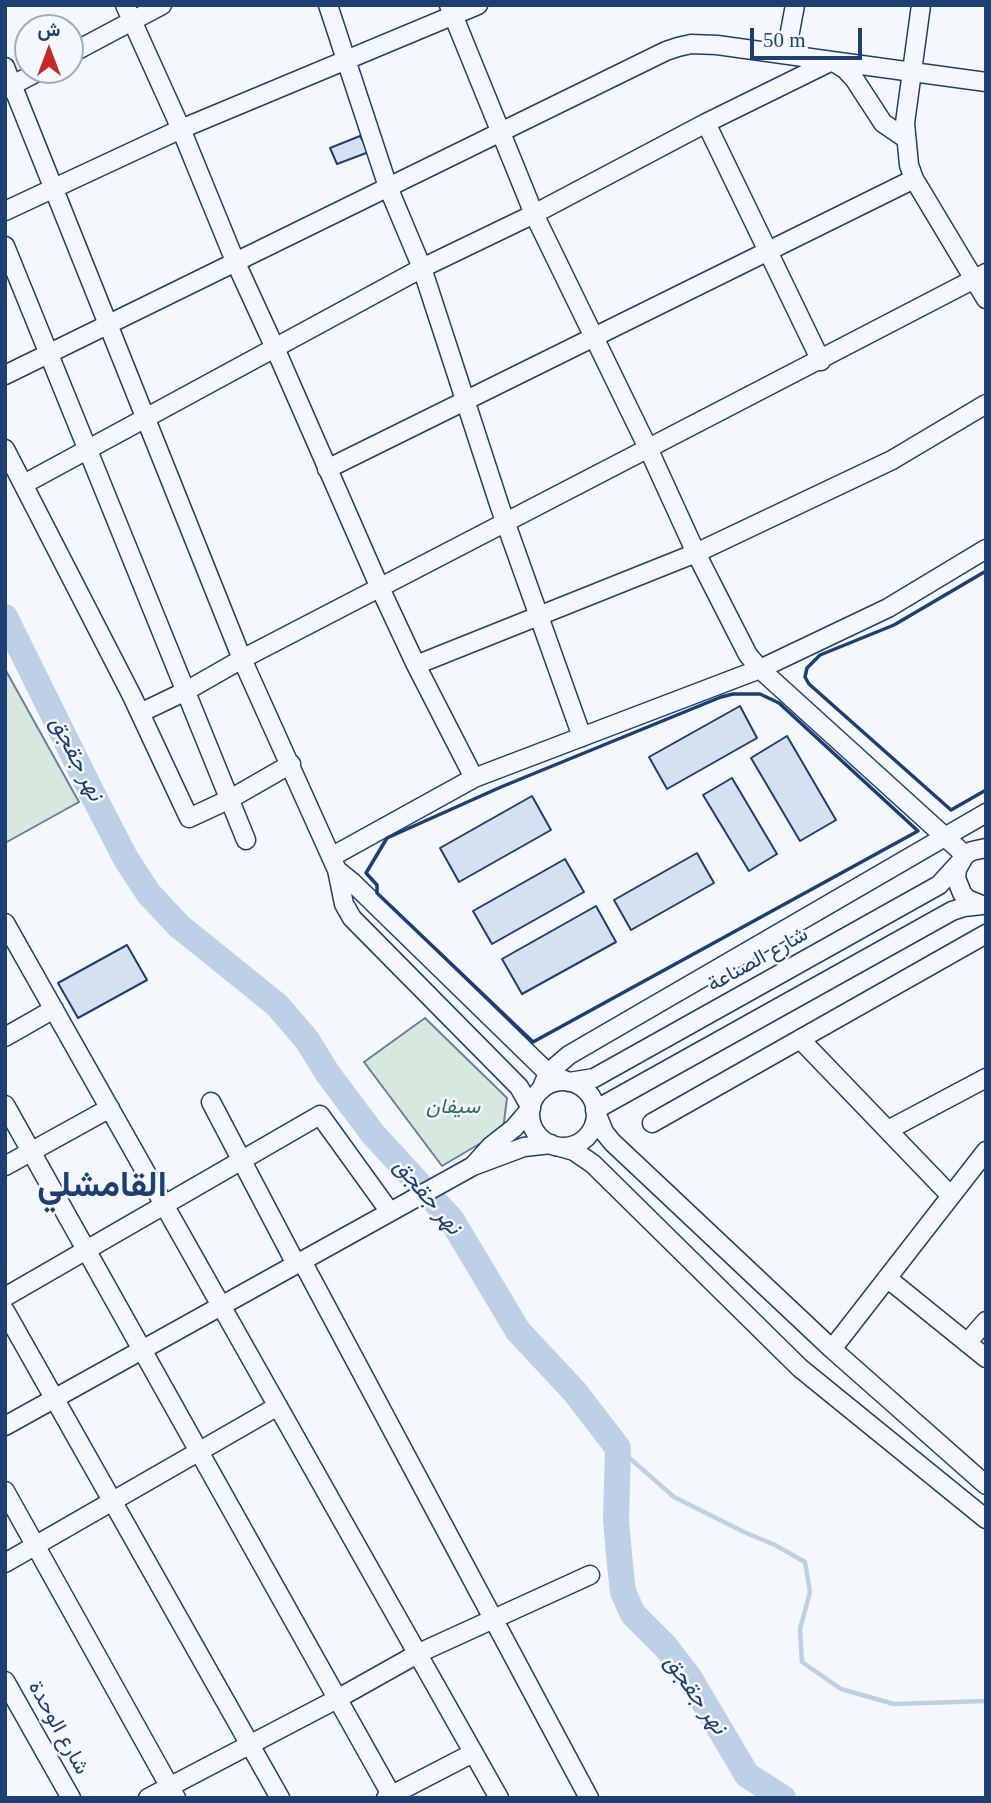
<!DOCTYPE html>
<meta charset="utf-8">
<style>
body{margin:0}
#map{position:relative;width:991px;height:1803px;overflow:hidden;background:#f4f7fb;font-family:"Times New Roman",Vazirmatn,serif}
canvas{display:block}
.frame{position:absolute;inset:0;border:7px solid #1d3f73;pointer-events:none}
.north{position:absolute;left:14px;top:14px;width:70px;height:70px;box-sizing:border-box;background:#f4f7fb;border:2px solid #9eadc5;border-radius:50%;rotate:0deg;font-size:19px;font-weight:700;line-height:28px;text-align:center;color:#1d3f73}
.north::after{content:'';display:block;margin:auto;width:24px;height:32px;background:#c62828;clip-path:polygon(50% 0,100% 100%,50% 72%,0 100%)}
.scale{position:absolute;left:750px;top:28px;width:112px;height:32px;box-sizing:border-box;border:4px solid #1d3f73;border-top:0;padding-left:9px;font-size:21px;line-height:24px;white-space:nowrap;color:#1d3f73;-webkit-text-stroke:5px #f4f7fb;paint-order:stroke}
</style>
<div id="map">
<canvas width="991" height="1803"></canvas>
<div class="frame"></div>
<div class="north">ش</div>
<div class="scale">50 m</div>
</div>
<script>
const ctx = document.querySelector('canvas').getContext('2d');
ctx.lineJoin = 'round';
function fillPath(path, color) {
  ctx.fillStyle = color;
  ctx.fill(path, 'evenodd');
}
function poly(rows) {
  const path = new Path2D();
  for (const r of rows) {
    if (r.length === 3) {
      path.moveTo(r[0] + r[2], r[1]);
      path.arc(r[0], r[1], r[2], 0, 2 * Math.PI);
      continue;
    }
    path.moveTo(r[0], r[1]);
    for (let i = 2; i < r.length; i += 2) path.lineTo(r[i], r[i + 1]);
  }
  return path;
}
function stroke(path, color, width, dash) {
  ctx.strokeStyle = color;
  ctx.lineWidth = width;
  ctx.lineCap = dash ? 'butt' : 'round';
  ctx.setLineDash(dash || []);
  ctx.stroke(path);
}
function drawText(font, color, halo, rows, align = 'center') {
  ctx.font = font + ' "Times New Roman",Vazirmatn,serif';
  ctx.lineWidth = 5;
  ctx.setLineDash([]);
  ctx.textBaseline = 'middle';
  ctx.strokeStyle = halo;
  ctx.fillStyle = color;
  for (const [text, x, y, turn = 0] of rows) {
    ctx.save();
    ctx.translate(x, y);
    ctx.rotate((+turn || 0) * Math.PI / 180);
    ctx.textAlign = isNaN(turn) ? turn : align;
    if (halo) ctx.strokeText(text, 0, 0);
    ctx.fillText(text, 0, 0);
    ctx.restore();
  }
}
const green = poly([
 [5,669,79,802,5,843,5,669],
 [425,1018,507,1098,503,1130,442,1166,364,1062,425,1018]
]);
fillPath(green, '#d7e8df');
stroke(green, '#687fa3', 2);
stroke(poly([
 [618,1448,674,1497,744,1532,775,1545,805,1562,810,1592,800,1629,802,1662,841,1689,894,1704,986,1701]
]), '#bed0e5', 4.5);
stroke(poly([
 [5,617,94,797,126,859,149,894,179,926,277,1005,307,1040,328,1074,373,1134,451,1219,518,1331,575,1392,618,1448,616,1519,619,1555,623,1592,633,1614,665,1646,689,1677,747,1775,783,1798]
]), '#bed0e5', 26);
const building = poly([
 [360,136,369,152,337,164,330,148,360,136],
 [740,706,757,738,667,789,649,757,740,706],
 [787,736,836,820,800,841,751,758,787,736],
 [732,778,777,854,749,871,703,795,732,778],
 [532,796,551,830,459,882,440,848,532,796],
 [697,853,714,883,631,930,614,900,697,853],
 [565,859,584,892,492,944,473,911,565,859],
 [596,906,616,942,522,994,502,959,596,906],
 [127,945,147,980,78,1018,58,983,127,945]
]);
fillPath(building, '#d5e0f0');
stroke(building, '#1d3f73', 2);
const minor = poly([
 [125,5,181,129,235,261,275,348,380,588,416,665,474,778],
 [328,5,388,187,422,268,500,507,582,737],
 [449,5,534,214,648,448,696,553,748,655,760,669,965,855],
 [921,5,905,123,909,165,914,179,986,299],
 [786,53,795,5],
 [70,54,162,5],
 [5,67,242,659,337,870,344,904,352,918,519,1087,531,1108,514,1128,491,1146,473,1166],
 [5,89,41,70],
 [706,123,821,361],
 [5,211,181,129,478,5],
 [5,246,246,840],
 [5,375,666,51,678,47,691,44,717,45,832,61,845,69,855,80,883,123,905,138],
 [5,449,132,696,189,818,230,799,291,764],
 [327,469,914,179],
 [24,484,422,268,534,214,706,123,832,61,986,82],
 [416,665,696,553,892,460,986,404],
 [140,713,186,691,242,659,986,273],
 [331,857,474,778,760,669,888,608,986,549],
 [337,870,352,882,548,1073,569,1082,594,1078,939,885,960,862],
 [982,905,964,907,952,911,595,1110,604,1132,612,1142,832,1349,986,1485],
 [982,905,967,899,962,893,956,878,957,869,965,855,972,851,986,848],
 [5,923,499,1798],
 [5,1037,54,1009],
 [800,1039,951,1196],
 [563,1114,33],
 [541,1090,548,1073,569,1055,986,813],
 [211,1102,296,1264],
 [5,1105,393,1798],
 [652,1123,986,934],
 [888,1130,986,1078],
 [556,1146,574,1151,593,1164,800,1368,986,1519],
 [5,1166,110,1108],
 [302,1261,589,1798],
 [887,1278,986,1358],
 [5,1297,320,1115,390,1212],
 [5,1311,280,1798],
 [967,1343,986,1321],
 [832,1349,986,1151],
 [5,1426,473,1166,524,1147,551,1144],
 [5,1491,176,1798],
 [5,1563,278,1406],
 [5,1681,71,1798],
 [148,1798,337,1699,419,1653,590,1575],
 [386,1798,473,1753]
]);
stroke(minor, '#1d3f73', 21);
stroke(minor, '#f4f7fb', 18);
stroke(poly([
 [986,571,894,625,820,655,807,668,805,677,809,684,951,810,986,790],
 [733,694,760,694,779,703,918,831,533,1042,377,893,377,885,366,873,387,838,501,787,721,697,733,694]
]), '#1d3f73', 3.5);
drawText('21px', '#1d3f73', '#f4f7fb', [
 ["شارع الصناعة",758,960,-29],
 ["شارع الوحدة",58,1728,61]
]);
drawText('italic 21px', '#2c6c60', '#f4f7fb', [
 ["سيفان",453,1107]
]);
drawText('italic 23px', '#1d3f73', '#f4f7fb', [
 ["نهر جقجق",76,759,63],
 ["نهر جقجق",427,1197,50],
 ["نهر جقجق",695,1695,55]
]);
drawText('bold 35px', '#1d3f73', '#f4f7fb', [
 ["القامشلي",102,1187]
]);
</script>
